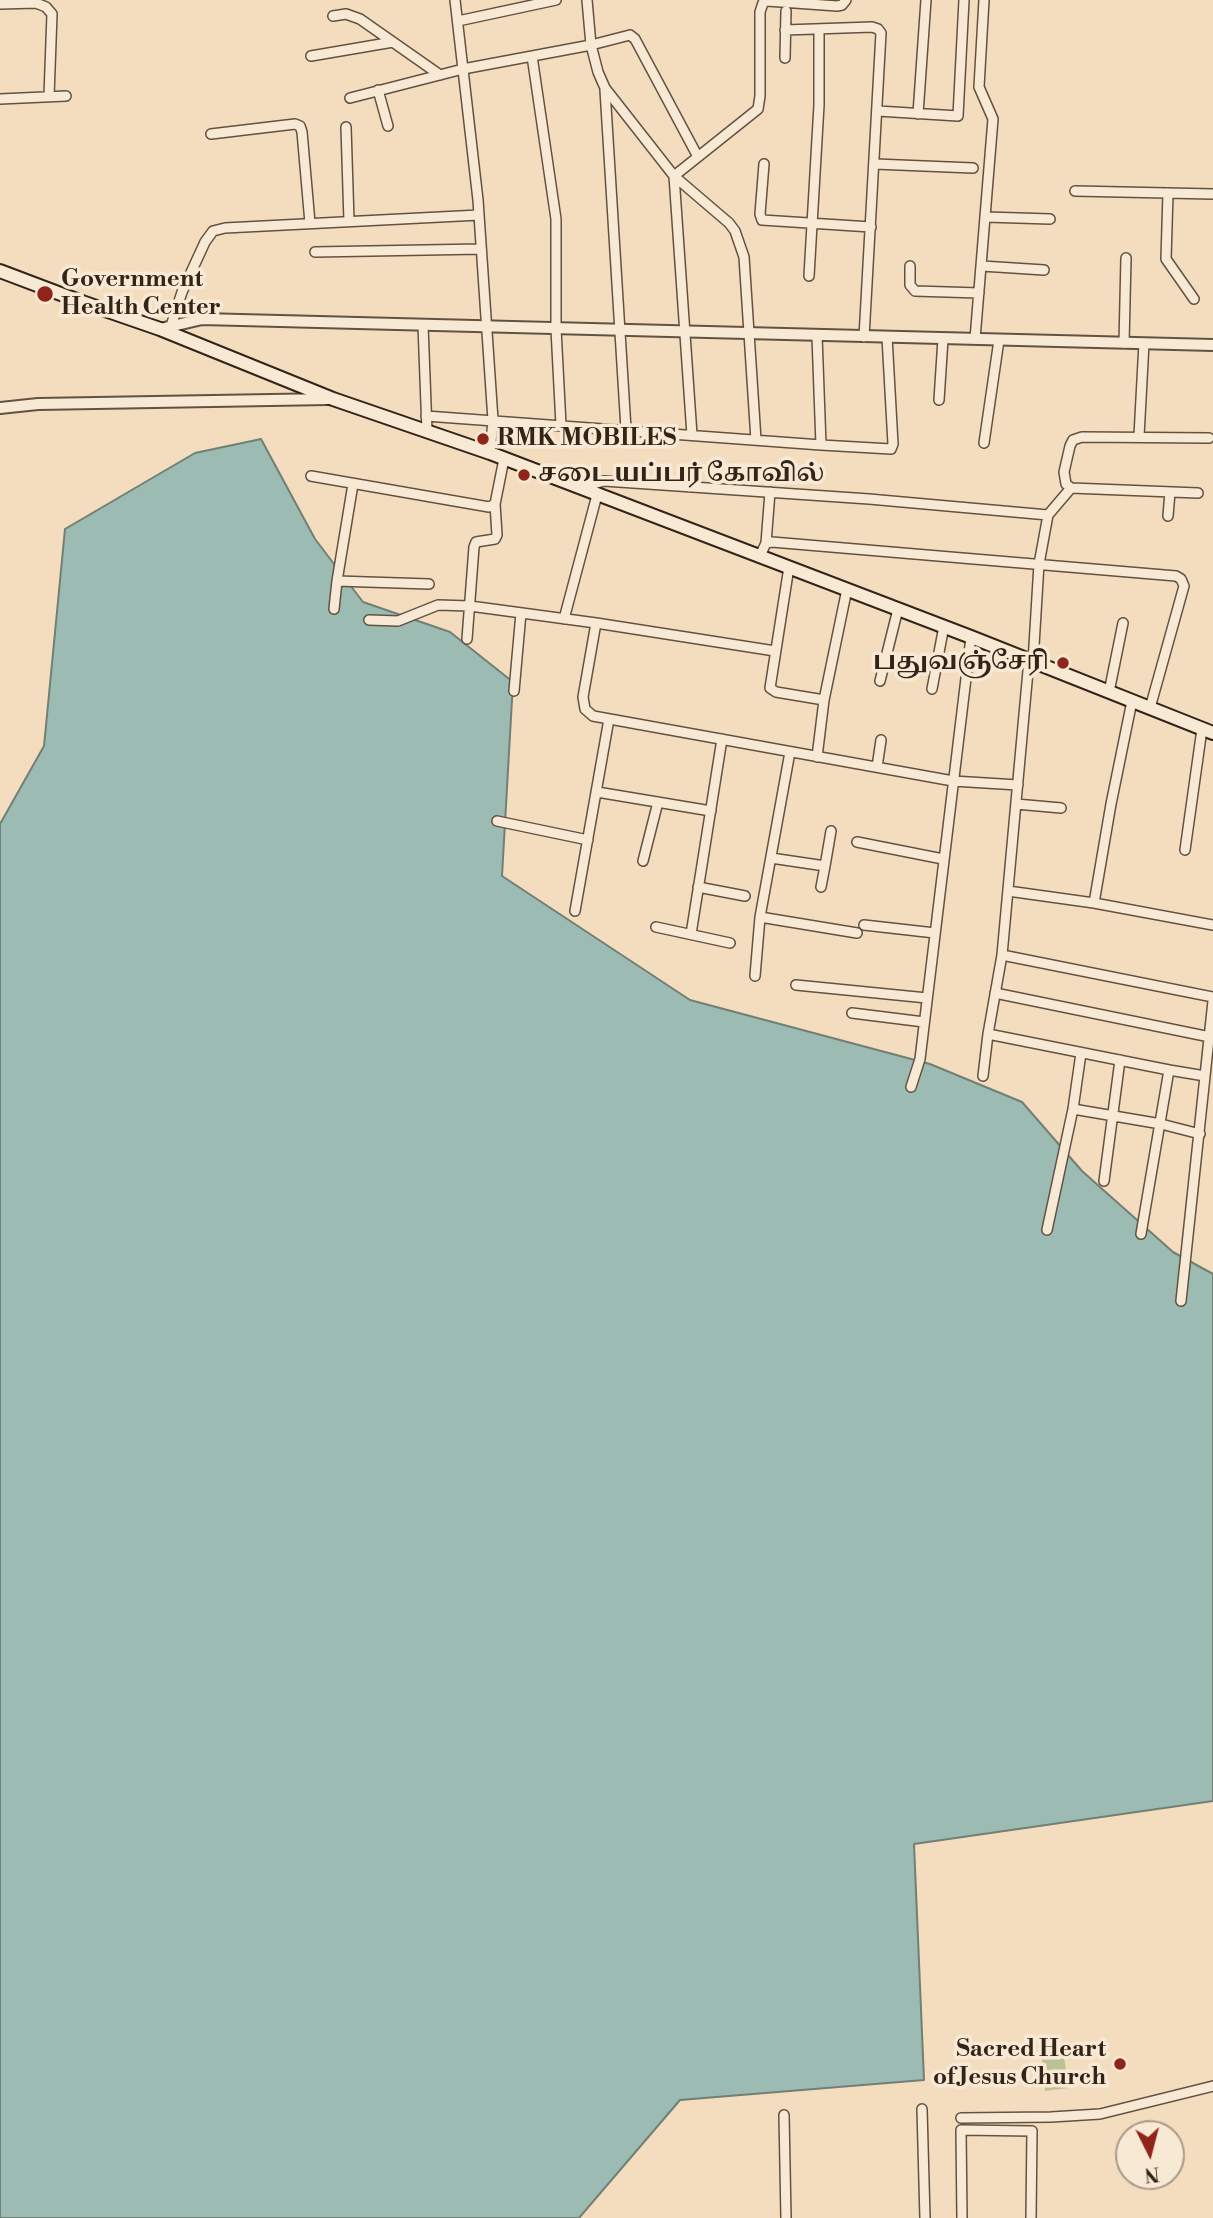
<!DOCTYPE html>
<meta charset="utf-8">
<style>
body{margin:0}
#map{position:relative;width:1213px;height:2218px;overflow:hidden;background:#f4ddbe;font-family:"Libre Bodoni",serif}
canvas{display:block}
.north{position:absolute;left:1115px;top:2120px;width:70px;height:70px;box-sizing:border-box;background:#f8e9d5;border:2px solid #a99a89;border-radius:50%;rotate:174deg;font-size:19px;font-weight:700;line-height:28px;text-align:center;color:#322418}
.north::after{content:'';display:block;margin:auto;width:24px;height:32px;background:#8f2418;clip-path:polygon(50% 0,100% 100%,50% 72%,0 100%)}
</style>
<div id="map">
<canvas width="1213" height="2218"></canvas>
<div class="north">N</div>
</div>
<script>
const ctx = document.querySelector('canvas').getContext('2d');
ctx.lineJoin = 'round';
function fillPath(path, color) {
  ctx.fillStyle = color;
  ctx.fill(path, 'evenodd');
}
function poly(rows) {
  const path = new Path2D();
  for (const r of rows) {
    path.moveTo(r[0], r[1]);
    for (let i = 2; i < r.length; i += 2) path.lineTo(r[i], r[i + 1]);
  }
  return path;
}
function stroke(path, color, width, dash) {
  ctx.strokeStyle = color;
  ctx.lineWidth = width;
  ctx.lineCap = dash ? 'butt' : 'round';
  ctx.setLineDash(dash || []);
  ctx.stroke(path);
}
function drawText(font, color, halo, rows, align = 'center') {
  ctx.font = font + ' "Libre Bodoni","Noto Serif Tamil",serif';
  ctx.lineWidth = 7;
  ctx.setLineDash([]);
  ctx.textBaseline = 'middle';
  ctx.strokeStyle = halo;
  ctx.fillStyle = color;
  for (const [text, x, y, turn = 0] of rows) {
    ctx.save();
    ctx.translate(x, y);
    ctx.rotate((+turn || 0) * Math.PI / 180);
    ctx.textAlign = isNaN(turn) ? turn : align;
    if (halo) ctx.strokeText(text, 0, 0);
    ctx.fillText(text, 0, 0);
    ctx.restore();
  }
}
fillPath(poly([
 [1063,2048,1068,2088,1045,2091,1041,2051]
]), '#bac192');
const water = poly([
 [261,439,315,539,363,602,450,632,513,682,502,876,690,1000,930,1064,1022,1102,1082,1171,1173,1252,1213,1274,1213,1801,914,1844,924,2080,680,2100,579,2218,0,2218,0,824,44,746,65,529,195,453,261,439]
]);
fillPath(water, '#9cbbb3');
stroke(water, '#727f75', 2);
const minor = poly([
 [455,0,478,200,493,420,490,453],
 [587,0,591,45,630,35,635,39,698,157],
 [0,4,36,3,46,7,52,14,49,96],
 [333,16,346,14,360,19,440,75],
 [458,21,556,0],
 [785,30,872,27,878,29,881,33,864,337],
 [311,56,393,42],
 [532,56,556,219,556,329,561,425],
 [785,58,786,11],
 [378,90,388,126],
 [605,90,626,429],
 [350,98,463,69,591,45,598,72,605,88,674,176,729,223,735,231,744,257,756,440],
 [0,99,66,96],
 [878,111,958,116,964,0],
 [918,114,926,0],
 [346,127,349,221],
 [211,134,295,124,300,126,302,132,310,223],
 [764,164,760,214,762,220,871,227],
 [875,164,973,168],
 [674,176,758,109,760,96,760,12,763,3,767,1,837,6,842,5,846,0],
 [674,176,692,435],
 [1075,191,1213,194],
 [1168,193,1166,259,1194,299],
 [986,217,1050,219],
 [315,252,481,249],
 [910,266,910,285,915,291,979,293],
 [982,266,1044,270],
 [809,276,819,105,819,29],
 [423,325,427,431],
 [171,326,182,292,205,242,213,231,225,228,479,215],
 [975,339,993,119,979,87,984,0],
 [1124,343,1126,258],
 [939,400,943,339],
 [426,416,821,445,817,336],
 [1139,436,1144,343],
 [984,443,999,340],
 [821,445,891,449,893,444,887,337],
 [311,476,489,507,495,504,504,459],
 [353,484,337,581,429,584],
 [580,488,604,481,869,499,1048,515,1039,564,1033,662],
 [1198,493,1071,488,1066,484,1064,472,1070,446,1073,440,1082,437,1209,438],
 [1048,515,1071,488],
 [1168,516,1170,492],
 [766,543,770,492],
 [760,556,766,543,772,542,1176,576,1181,579,1184,586,1150,708],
 [789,567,770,688,776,692,824,700],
 [334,609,337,581],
 [564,619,597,495],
 [369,620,398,621,438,605,470,606,596,623,583,697,585,709,593,716,953,781,1018,785],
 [596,623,775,651],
 [467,639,474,547,476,542,495,539,497,535,495,504],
 [880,681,898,609],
 [932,689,944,626],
 [514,691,521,613],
 [1109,692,1123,623],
 [1132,701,1111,804,1094,903,1213,925],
 [817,757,824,700,847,589],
 [877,767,881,740],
 [597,792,711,811],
 [1016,804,1061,808],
 [497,821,588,840],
 [857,842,943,859],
 [1185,850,1202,729],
 [771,858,825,866,821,887],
 [643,861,658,802],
 [825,866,831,831],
 [698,887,745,896],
 [1008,891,1094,903],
 [575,911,609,719],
 [760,917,857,933],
 [864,925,935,933],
 [656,927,730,943],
 [691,934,722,739],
 [1002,955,1213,997],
 [755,976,760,917,790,752],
 [796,985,927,998],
 [995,993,1210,1037],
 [852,1013,924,1022],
 [988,1034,1169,1070,1141,1234],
 [1169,1070,1205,1076],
 [983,1076,988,1034,1002,955,1029,660],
 [911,1087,920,1059,971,637],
 [1073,1109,1161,1124,1200,1134],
 [1104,1181,1120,1060],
 [1047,1230,1073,1109,1081,1053],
 [1181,1301,1213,1001],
 [922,2109,925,2218],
 [784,2115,786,2218],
 [961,2118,1051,2117,1100,2114,1213,2086],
 [962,2218,961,2130,1032,2131,1031,2218]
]);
const tertiary = poly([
 [160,329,202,319,1213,345],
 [0,408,38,404,329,399]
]);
const secondary = poly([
 [0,271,82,302,160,329,333,399,490,453,971,637,1213,733]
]);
stroke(minor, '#625242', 12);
stroke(tertiary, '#625242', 14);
stroke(secondary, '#322418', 16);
stroke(minor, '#f8e9d5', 9);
stroke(tertiary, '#f8e9d5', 10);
stroke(secondary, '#f8e9d5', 12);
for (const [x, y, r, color] of [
 [45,294,9,"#8f2418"],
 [483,439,7,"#8f2418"],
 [524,475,7,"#8f2418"],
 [1063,663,7,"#8f2418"],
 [1120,2064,7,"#8f2418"]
]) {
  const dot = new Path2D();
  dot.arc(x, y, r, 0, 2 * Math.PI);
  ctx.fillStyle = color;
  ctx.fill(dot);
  stroke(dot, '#f8e9d5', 2.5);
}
drawText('bold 24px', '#322418', '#f8e9d5', [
 ["Government",61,280],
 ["Health Center",61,308],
 ["RMK MOBILES",497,439],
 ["சடையப்பர் கோவில்",538,475],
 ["பதுவஞ்சேரி",1049,663,"right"],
 ["Sacred Heart",1106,2050,"right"],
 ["of Jesus Church",1106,2078,"right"]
], 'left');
</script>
